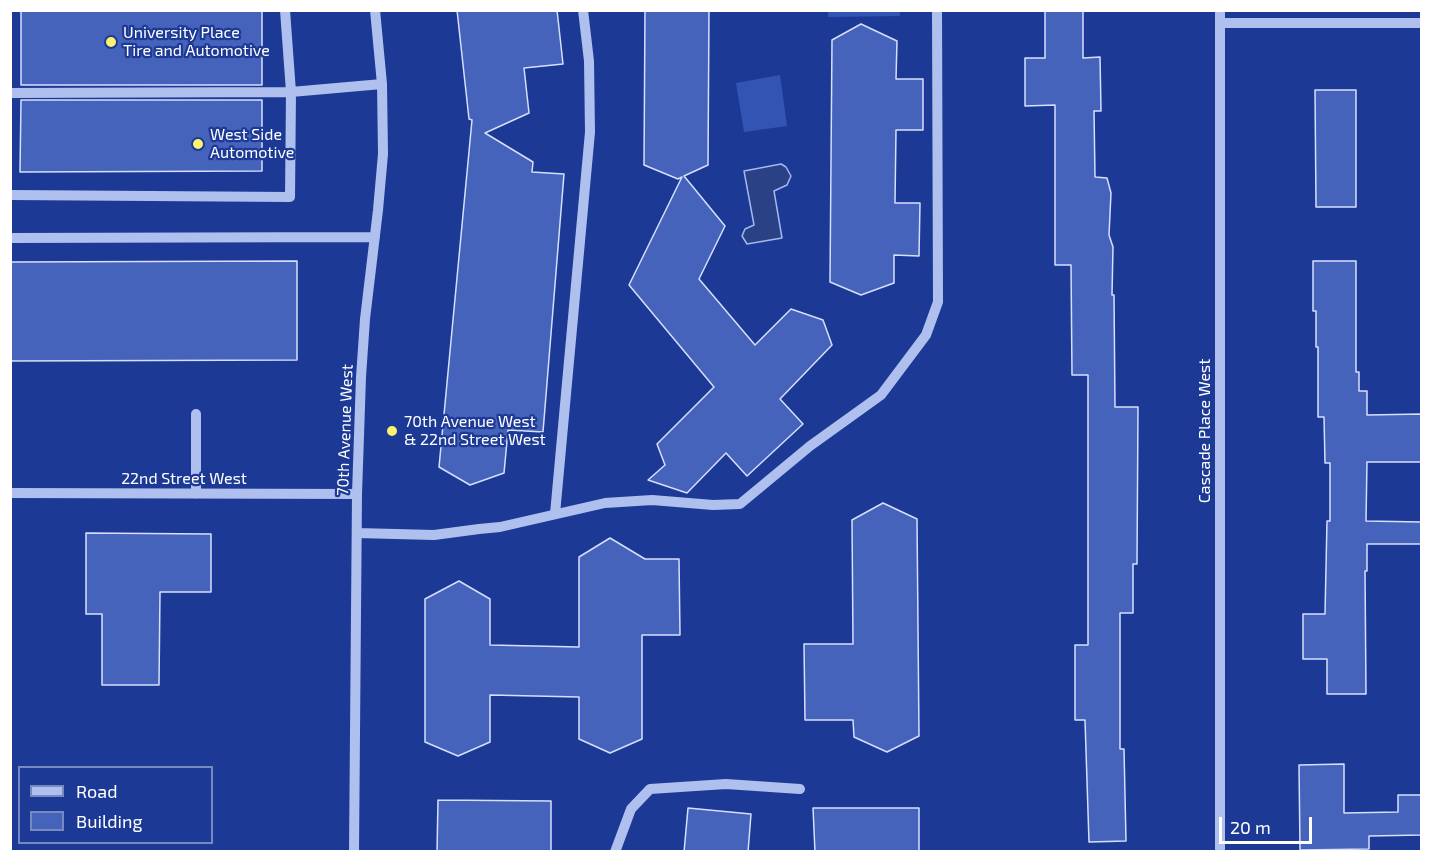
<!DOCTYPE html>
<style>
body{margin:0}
#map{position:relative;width:1432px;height:862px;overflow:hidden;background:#1c3a95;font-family:"Exo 2",sans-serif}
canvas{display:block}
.frame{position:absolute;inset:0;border:12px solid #fff;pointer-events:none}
.legend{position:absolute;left:18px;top:766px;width:195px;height:78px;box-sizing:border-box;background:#1c3a95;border:2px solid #7789bf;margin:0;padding:8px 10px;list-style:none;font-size:18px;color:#fff}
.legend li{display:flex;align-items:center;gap:12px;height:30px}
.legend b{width:30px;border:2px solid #7789bf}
.scale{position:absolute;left:1219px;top:817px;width:93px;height:27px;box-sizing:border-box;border:3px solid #fff;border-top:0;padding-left:8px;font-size:18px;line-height:21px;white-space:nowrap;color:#fff;-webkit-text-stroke:4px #1c3a95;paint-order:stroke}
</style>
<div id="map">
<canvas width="1432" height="862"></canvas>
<div class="frame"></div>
<ul class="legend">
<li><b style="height:8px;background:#afc0ef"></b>Road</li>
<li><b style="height:16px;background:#4563bb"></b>Building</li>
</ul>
<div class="scale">20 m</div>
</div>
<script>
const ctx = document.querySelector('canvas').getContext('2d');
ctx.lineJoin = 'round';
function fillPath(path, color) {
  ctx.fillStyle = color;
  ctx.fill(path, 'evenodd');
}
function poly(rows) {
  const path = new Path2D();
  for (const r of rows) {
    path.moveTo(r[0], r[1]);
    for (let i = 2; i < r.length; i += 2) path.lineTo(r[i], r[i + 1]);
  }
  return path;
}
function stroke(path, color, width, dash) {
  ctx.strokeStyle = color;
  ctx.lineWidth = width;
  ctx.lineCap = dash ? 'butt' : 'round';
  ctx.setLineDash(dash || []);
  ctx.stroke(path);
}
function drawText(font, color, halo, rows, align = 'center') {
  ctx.font = font + ' "Exo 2",sans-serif';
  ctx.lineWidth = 4.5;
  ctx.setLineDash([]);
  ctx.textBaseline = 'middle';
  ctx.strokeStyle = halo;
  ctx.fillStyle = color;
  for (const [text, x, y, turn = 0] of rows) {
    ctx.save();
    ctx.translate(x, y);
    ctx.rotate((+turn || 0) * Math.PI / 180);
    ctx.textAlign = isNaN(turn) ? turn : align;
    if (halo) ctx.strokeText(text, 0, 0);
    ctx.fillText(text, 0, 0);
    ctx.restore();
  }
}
fillPath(poly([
 [828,11,900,11,900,16,828,17],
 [780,75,787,126,744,132,736,83]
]), '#3454b4');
const water = poly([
 [781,164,786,167,791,176,787,185,774,191,782,238,747,244,742,236,745,229,754,225,744,171,781,164]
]);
fillPath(water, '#2b4185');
stroke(water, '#a2b8f1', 1.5);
const building = poly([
 [21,10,262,10,262,85,21,85,21,10],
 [457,10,557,10,563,64,524,68,529,113,485,133,533,162,532,172,564,174,543,432,508,430,504,473,470,485,439,467,472,120,469,119,457,10],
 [645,10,709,10,708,165,684,176,725,226,699,279,755,345,791,309,823,320,832,345,780,399,803,424,747,476,726,453,687,493,648,480,665,465,657,444,714,387,629,285,682,177,678,179,644,165,645,10],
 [1045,10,1083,10,1083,58,1100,57,1101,111,1094,111,1095,177,1107,178,1111,193,1109,235,1113,247,1112,295,1114,295,1115,407,1138,407,1137,564,1133,564,1133,613,1120,613,1120,749,1124,749,1126,841,1089,842,1085,720,1075,720,1075,645,1088,645,1088,375,1072,375,1071,265,1055,265,1055,105,1025,106,1025,58,1045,58,1045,10],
 [861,24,897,41,896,79,923,79,923,130,896,130,895,203,920,203,919,256,894,255,894,283,861,295,830,282,832,40,861,24],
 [1315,90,1356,90,1356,207,1316,207,1315,90],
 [21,100,262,100,262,171,20,172,21,100],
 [297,261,297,360,10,361,10,262,297,261],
 [1313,261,1356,261,1356,372,1359,372,1359,391,1367,391,1367,415,1422,414,1422,462,1367,462,1366,521,1422,522,1422,544,1367,544,1367,571,1365,571,1366,694,1327,694,1327,659,1303,659,1303,614,1325,614,1327,521,1330,521,1330,463,1325,463,1324,417,1318,417,1318,347,1316,347,1316,311,1313,311,1313,261],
 [883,503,917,519,919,736,887,752,854,737,853,720,805,720,804,644,853,644,852,520,883,503],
 [86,533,211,534,211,592,160,592,159,685,102,685,102,614,86,614,86,533],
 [610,538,645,559,679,559,680,635,642,635,642,739,610,753,579,739,579,697,490,695,490,742,458,756,425,742,425,599,459,581,490,599,490,645,579,647,579,557,610,538],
 [1344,764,1344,813,1398,812,1398,795,1422,795,1422,835,1369,836,1369,849,1300,850,1299,765,1344,764],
 [438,800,551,801,551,852,437,852,438,800],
 [688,808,751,814,748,852,684,852,688,808],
 [813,808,919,808,919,852,815,852,813,808]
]);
fillPath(building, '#4563bb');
stroke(building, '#d6dffb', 1.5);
stroke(poly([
 [1221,23,1422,23],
 [10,93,291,92,382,84],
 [10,195,290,197,291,92,285,10],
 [10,238,375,237],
 [196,414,196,494],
 [10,493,357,494],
 [555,514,590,132,589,61,583,10],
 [357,533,434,535,479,529,500,527,605,503,652,500,713,505,740,504,810,446,881,395,926,335,938,302,937,10],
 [354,852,357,494,361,377,365,319,378,210,383,154,382,84,375,10],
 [615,852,631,809,650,789,726,784,800,789],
 [1220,852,1220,10]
]), '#afc0ef', 10);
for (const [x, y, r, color] of [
 [111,42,6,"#fff16d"],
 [198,144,6,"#fff16d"],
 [392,431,6,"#fff16d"]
]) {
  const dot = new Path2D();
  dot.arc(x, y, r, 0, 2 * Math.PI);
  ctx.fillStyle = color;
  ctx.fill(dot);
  stroke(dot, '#1c3a95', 2);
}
drawText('16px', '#fff', '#1c3a95', [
 ["University Place",123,33],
 ["Tire and Automotive",123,51],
 ["West Side",210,135],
 ["Automotive",210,153],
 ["70th Avenue West",404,422],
 ["& 22nd Street West",404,440]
], 'left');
drawText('16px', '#fff', '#1c3a95', [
 ["70th Avenue West",345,430,-88],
 ["Cascade Place West",1205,431,-90],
 ["22nd Street West",184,479]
]);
</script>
